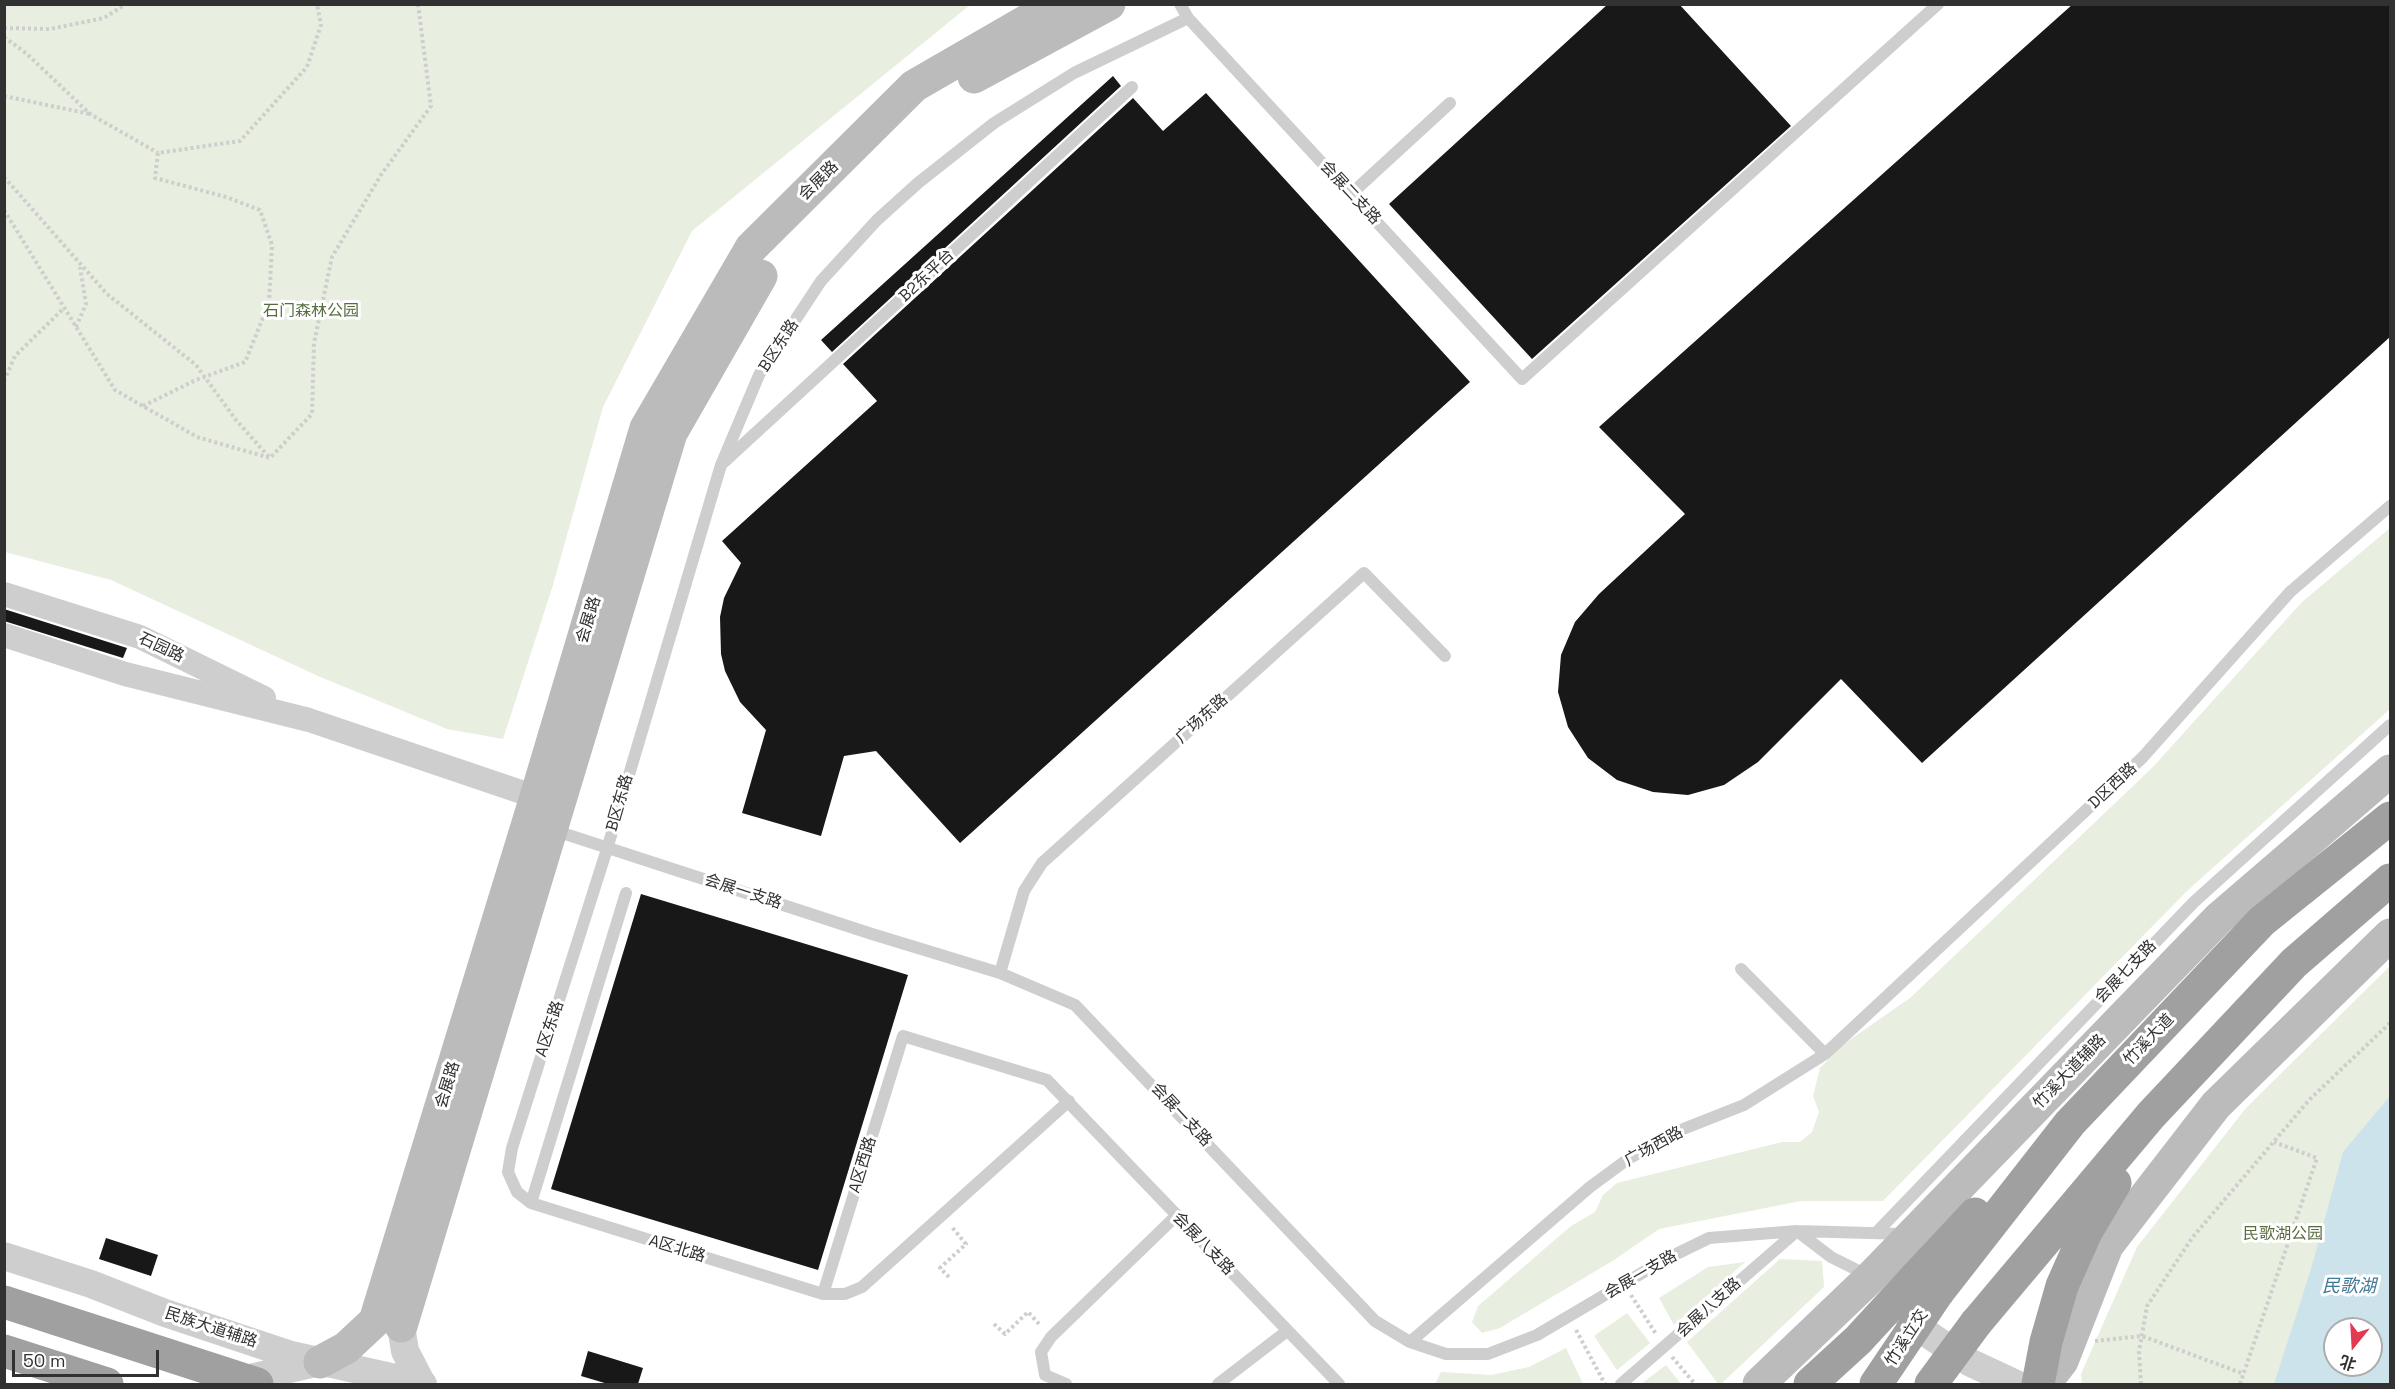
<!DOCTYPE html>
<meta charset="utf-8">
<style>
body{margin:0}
#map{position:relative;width:2395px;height:1389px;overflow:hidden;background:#fff;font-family:"Space Grotesk","Noto Sans SC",sans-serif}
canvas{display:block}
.frame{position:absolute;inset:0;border:6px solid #313131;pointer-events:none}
.north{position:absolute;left:2323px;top:1317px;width:60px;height:60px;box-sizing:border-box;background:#fff;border:2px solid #adadad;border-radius:50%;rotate:198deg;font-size:16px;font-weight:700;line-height:24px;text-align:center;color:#313131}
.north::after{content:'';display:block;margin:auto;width:21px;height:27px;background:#e23a53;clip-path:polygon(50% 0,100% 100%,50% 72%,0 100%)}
.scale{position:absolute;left:12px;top:1350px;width:147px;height:27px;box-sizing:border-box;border:3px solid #313131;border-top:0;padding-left:8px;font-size:18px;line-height:21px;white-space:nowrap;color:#313131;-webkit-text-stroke:4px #fff;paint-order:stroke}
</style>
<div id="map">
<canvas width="2395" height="1389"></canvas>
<div class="frame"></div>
<div class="north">北</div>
<div class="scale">50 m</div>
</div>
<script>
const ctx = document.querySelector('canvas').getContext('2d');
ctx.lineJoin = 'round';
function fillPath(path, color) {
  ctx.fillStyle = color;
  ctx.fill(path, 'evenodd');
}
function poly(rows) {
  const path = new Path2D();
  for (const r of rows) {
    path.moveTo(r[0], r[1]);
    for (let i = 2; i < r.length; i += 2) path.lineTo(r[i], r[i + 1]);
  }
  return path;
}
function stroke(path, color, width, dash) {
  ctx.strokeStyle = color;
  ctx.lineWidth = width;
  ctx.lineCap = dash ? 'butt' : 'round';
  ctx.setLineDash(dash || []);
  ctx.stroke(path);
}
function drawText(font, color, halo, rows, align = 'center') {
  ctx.font = font + ' "Space Grotesk","Noto Sans SC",sans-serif';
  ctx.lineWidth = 6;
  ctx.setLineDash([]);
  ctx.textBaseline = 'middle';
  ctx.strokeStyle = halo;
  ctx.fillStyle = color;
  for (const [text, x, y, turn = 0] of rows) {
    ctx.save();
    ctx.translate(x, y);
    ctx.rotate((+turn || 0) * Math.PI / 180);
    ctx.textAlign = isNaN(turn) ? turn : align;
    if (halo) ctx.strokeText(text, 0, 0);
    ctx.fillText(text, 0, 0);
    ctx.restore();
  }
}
fillPath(poly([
 [4,5,5,4,970,5,692,231,603,407,553,585,503,739,447,729,318,676,111,580,5,552],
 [2390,528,2390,709,2187,891,1883,1201,1801,1201,1659,1229,1614,1260,1500,1328,1482,1333,1472,1322,1478,1306,1571,1226,1595,1212,1603,1195,1617,1183,1782,1142,1800,1142,1812,1132,1819,1112,1813,1096,1820,1068,1844,1044,1910,998,2152,768,2302,602],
 [2390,966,2390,1384,2082,1384,2081,1374,2137,1247,2246,1108],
 [2335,1329,2371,1329,2371,1365,2335,1365],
 [1780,1259,1822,1261,1824,1287,1721,1384,1718,1384,1687,1342],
 [1745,1262,1674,1325,1659,1298,1708,1267],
 [1627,1313,1650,1343,1617,1370,1594,1336],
 [1566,1348,1583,1384,1435,1384,1441,1372,1491,1375,1529,1367],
 [1666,1365,1681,1384,1641,1384]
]), '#e8eee0');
fillPath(poly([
 [2390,1096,2390,1384,2274,1384,2311,1269,2343,1152],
 [2335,1329,2371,1329,2371,1365,2335,1365]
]), '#cde3ec');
fillPath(poly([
 [1608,4,1679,4,1791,126,1532,359,1389,204],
 [2073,4,2391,4,2391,336,1922,763,1841,679,1758,762,1724,785,1688,795,1653,792,1617,780,1588,758,1568,727,1558,692,1561,655,1575,622,1599,594,1685,514,1599,427],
 [1113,76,1121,86,832,352,821,340],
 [1206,93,1470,382,960,843,876,751,844,756,821,836,742,813,766,730,740,702,725,671,721,654,720,617,724,598,741,563,722,541,877,401,843,364,1133,98,1163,131],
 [4,609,127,648,123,658,4,621],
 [641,894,908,975,818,1270,551,1189],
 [106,1238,158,1255,151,1276,99,1259],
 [588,1351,643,1368,638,1384,608,1384,581,1376]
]), '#181818');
stroke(poly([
 [4,28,50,29,104,18,126,4],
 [4,37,27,54,90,114,158,153],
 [4,96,90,114],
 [4,177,107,294,196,365,236,420,269,457],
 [4,210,115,390,197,437,270,458,312,414,314,343,332,257,381,175,431,106,418,4],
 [76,327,86,304,80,267],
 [4,381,15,356,64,308],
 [143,406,196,380,245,362,269,303,272,245,260,210,226,197,155,178,158,153,240,141,307,67,321,25,317,4],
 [949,1277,940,1268,966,1244,951,1226],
 [1631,1295,1656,1334],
 [994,1324,1005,1334,1028,1312,1041,1326],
 [1576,1330,1605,1384],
 [2095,1341,2142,1336,2244,1374],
 [1672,1357,1695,1384],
 [2141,1384,2139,1352,2147,1306,2192,1238,2310,1099,2390,1023],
 [2240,1384,2317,1158,2274,1142]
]), '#cecece', 4, [3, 3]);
stroke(poly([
 [1180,4,1188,18,1522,379,1938,4],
 [1351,194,1450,103],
 [724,462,1132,87],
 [553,830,872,934,1000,973,1075,1005,1375,1321,1410,1342,1446,1354,1488,1354,1537,1335,1664,1260,1709,1238,1797,1231,1906,1234],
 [1000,973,1024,891,1042,863,1364,573,1445,656],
 [1825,1054,2142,758,2290,592,2390,506],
 [1069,1101,862,1287,845,1294,823,1294,531,1203,517,1192,508,1172,512,1148,607,849,721,465,759,375,821,281,877,220,918,183,994,123,1074,73,1188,18],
 [531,1203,626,893],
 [1797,1231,1831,1257,1869,1276],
 [1876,1233,2194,902,2390,725],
 [823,1294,903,1036,1047,1080,1339,1384],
 [1410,1342,1590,1187,1628,1159,1673,1133,1744,1105,1825,1054,1741,969],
 [1066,1384,1045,1375,1041,1352,1051,1337,1176,1216],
 [1218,1384,1287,1331],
 [1621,1384,1797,1231]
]), '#cecece', 12);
stroke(poly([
 [4,594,140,637,264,698],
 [4,635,125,674,309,720,536,797]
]), '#cecece', 24);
stroke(poly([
 [4,1256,91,1284,165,1313,291,1355,423,1384],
 [1902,1309,1919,1328,1969,1362,2016,1384],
 [401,1326,405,1351,422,1384],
 [242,1380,315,1363]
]), '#cecece', 28);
stroke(poly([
 [974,77,1109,4],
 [401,1326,671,433,761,276],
 [320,1362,346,1348,375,1321,536,797,646,428,751,248,914,86,1056,4],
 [1759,1384,1871,1277,2219,918,2390,771],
 [2044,1384,2062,1361,2107,1246,2216,1105,2390,935]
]), '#bbb', 33);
stroke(poly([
 [1917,1276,1975,1214],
 [1938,1292,2070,1123,2262,921,2390,818],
 [4,1302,257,1384],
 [1976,1323,2151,1115,2294,963,2390,880],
 [4,1351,107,1384],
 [2038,1384,2046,1342,2062,1286,2086,1232,2115,1183]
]), '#a0a0a0', 33);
stroke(poly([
 [1810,1384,1858,1340,1917,1276],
 [1876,1384,1938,1292],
 [1931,1384,1976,1323]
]), '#a0a0a0', 33);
drawText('16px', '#313131', '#fff', [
 ["会展路",819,181,-45],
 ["会展二支路",1350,193,47],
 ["B2东平台",927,276,-43],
 ["B区东路",779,346,-57],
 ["会展路",589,620,-73],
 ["石园路",161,648,25],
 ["广场东路",1202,719,-42],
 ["D区西路",2113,786,-43],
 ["B区东路",620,803,-74],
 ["会展一支路",743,892,18],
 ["会展七支路",2126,972,-46],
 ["A区东路",550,1029,-72],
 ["竹溪大道",2149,1040,-46],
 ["竹溪大道辅路",2070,1072,-46],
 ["会展路",448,1085,-73],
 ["会展一支路",1181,1115,47],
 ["广场西路",1654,1147,-29],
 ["A区西路",863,1165,-73],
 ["会展八支路",1203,1244,46],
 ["A区北路",677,1249,17],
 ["会展一支路",1641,1275,-30],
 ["会展八支路",1709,1308,-42],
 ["民族大道辅路",211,1328,18],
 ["竹溪立交",1907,1338,-57]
]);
drawText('16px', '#586d3f', '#fff', [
 ["石门森林公园",311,312],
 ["民歌湖公园",2283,1235]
]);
drawText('italic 18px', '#407993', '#fff', [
 ["民歌湖",2349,1287]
]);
</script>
